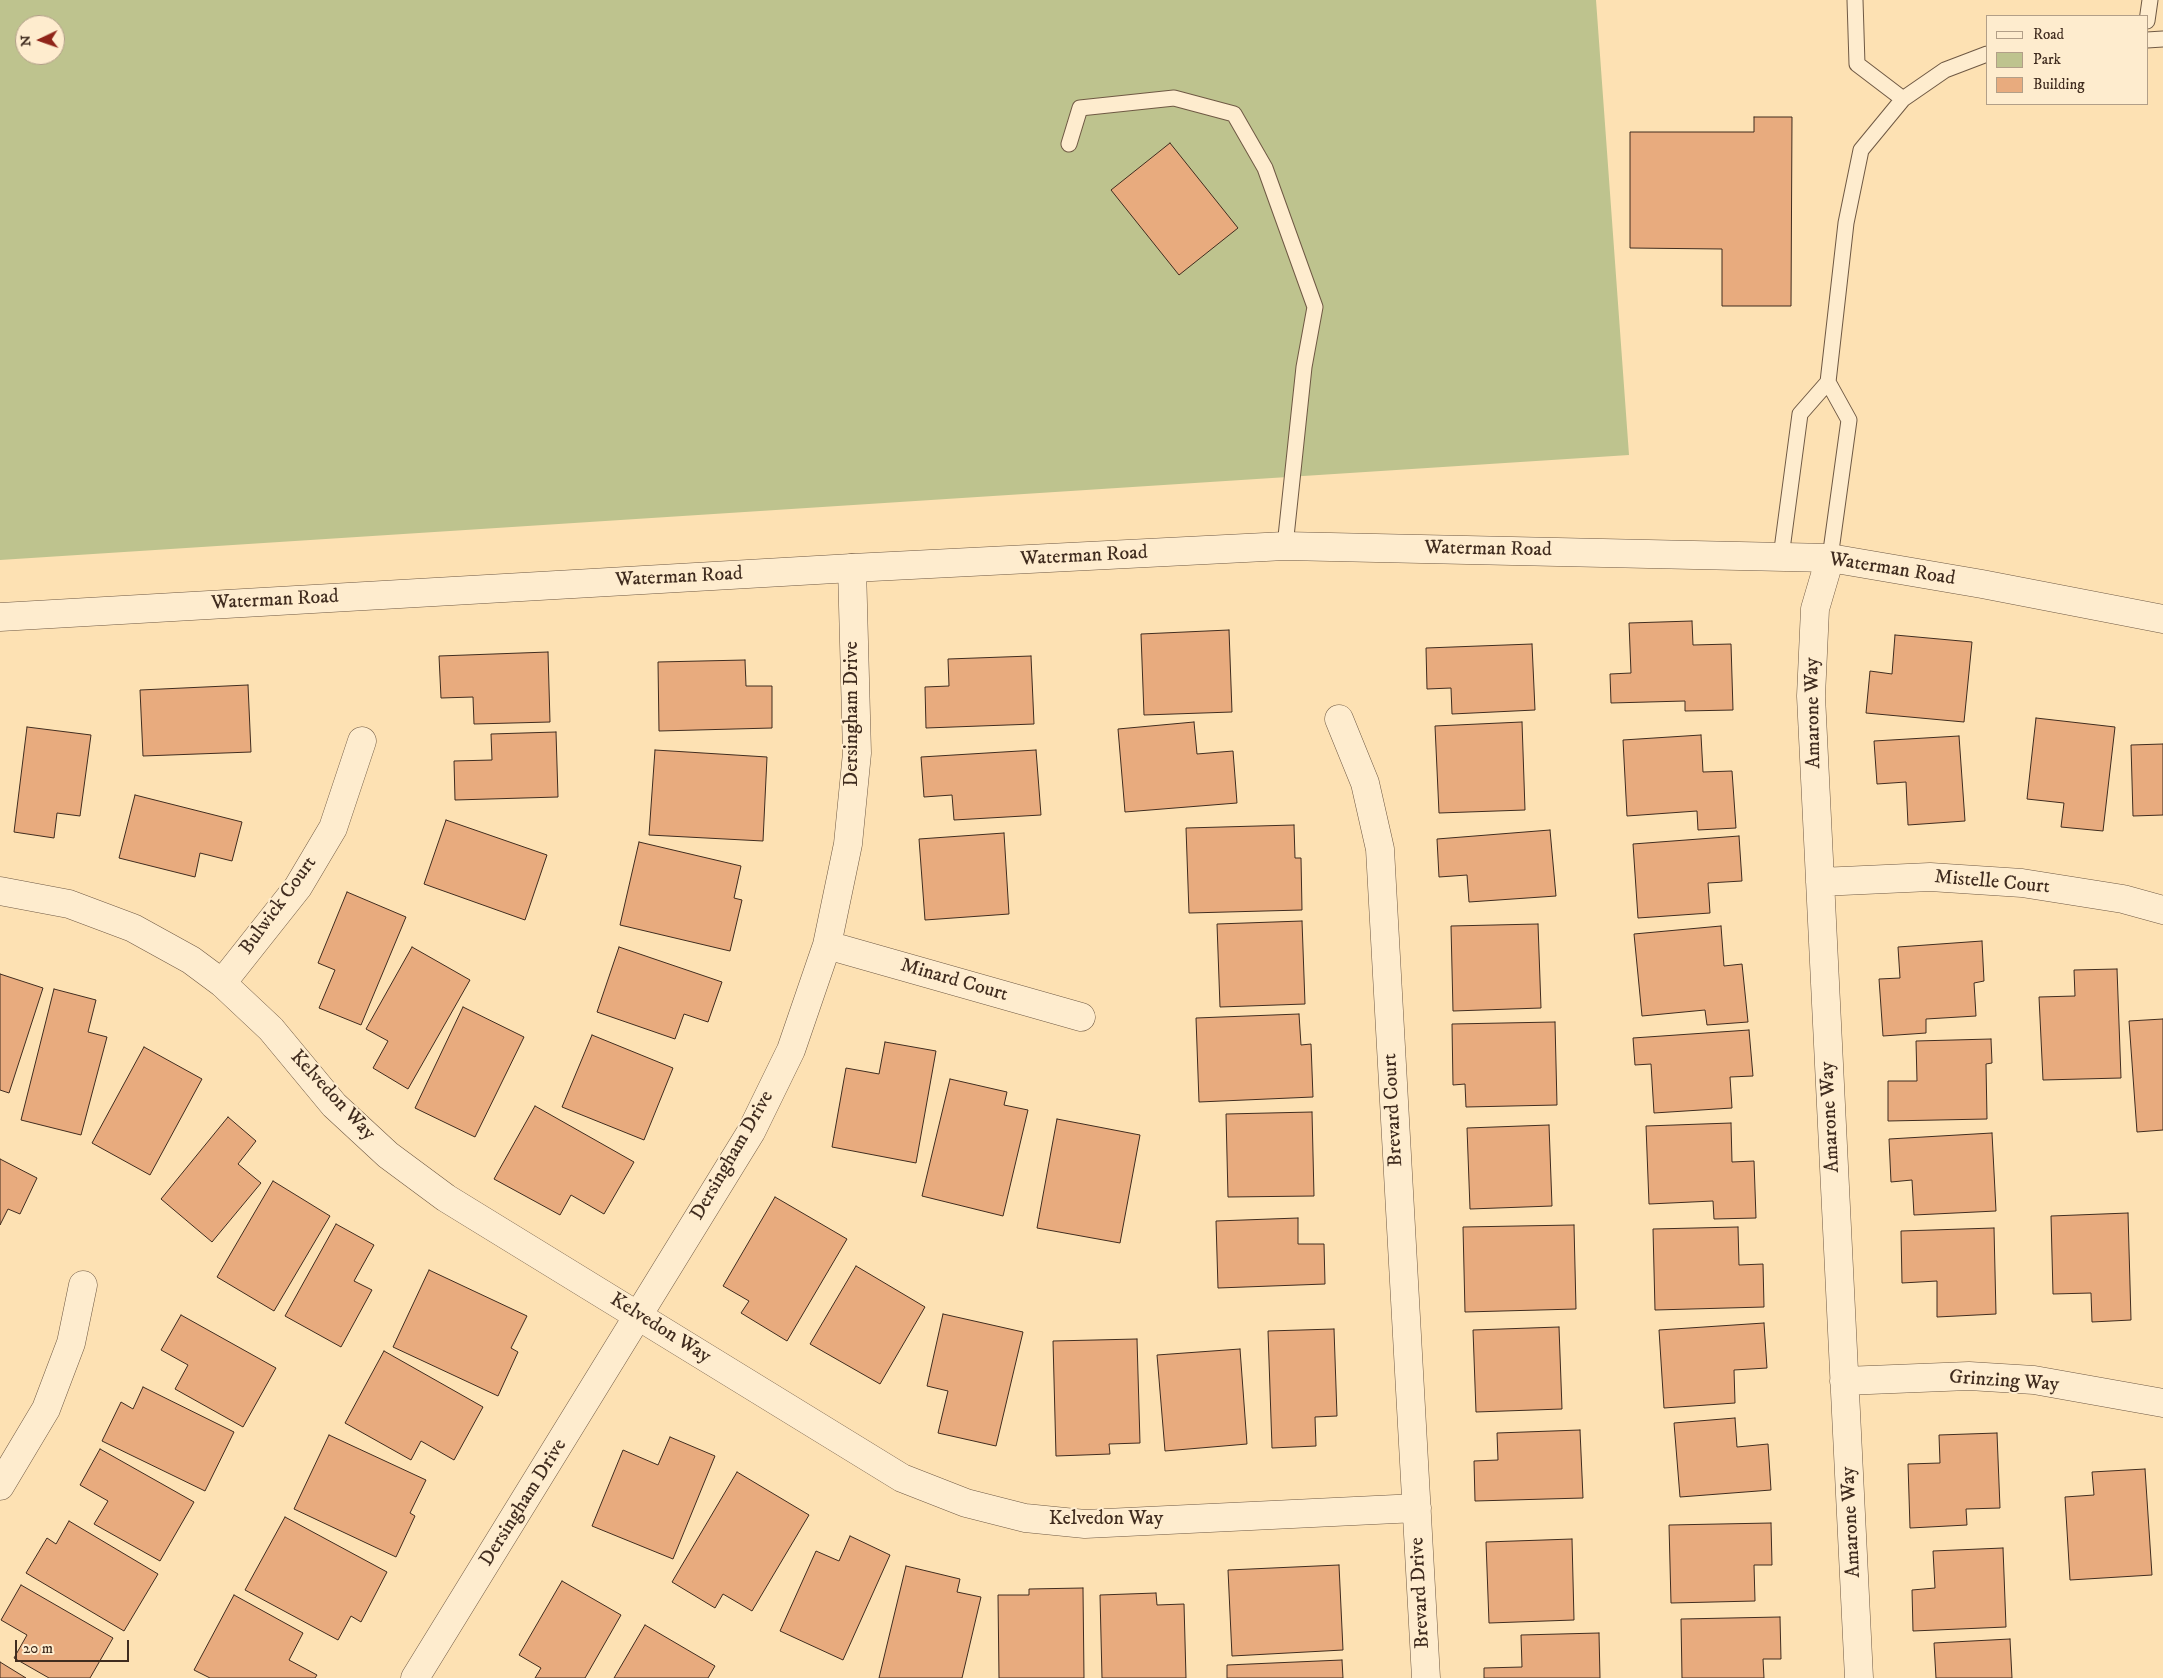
<!DOCTYPE html>
<style>
body{margin:0}
#map{position:relative;width:2163px;height:1678px;overflow:hidden;background:#fde1b3;font-family:"IM FELL DW Pica",serif}
canvas{display:block}
.legend{position:absolute;left:1986px;top:15px;width:162px;height:90px;box-sizing:border-box;background:#feecce;border:1px solid #b29f88;margin:0;padding:6px 9px;list-style:none;font-size:15px;color:#402c1f}
.legend li{display:flex;align-items:center;gap:10px;height:25px}
.legend b{width:25px;border:1px solid #b29f88}
.north{position:absolute;left:15px;top:15px;width:50px;height:50px;box-sizing:border-box;background:#feecce;border:1px solid #b29f88;border-radius:50%;rotate:267deg;font-size:14px;font-weight:700;line-height:20px;text-align:center;color:#402c1f}
.north::after{content:'';display:block;margin:auto;width:18px;height:22px;background:#8f2418;clip-path:polygon(50% 0,100% 100%,50% 72%,0 100%)}
.scale{position:absolute;left:15px;top:1640px;width:114px;height:22px;box-sizing:border-box;border:2px solid #402c1f;border-top:0;padding-left:6px;font-size:15px;line-height:18px;white-space:nowrap;color:#402c1f;-webkit-text-stroke:4px #feecce;paint-order:stroke}
</style>
<div id="map">
<canvas width="2163" height="1678"></canvas>
<ul class="legend">
<li><b style="height:6px;background:#feecce"></b>Road</li>
<li><b style="height:14px;background:#bec38e"></b>Park</li>
<li><b style="height:14px;background:#e8ab7e"></b>Building</li>
</ul>
<div class="north">N</div>
<div class="scale">20 m</div>
</div>
<script>
const ctx = document.querySelector('canvas').getContext('2d');
ctx.lineJoin = 'round';
function fillPath(path, color) {
  ctx.fillStyle = color;
  ctx.fill(path, 'evenodd');
}
function poly(rows) {
  const path = new Path2D();
  for (const r of rows) {
    path.moveTo(r[0], r[1]);
    for (let i = 2; i < r.length; i += 2) path.lineTo(r[i], r[i + 1]);
  }
  return path;
}
function stroke(path, color, width, dash) {
  ctx.strokeStyle = color;
  ctx.lineWidth = width;
  ctx.lineCap = dash ? 'butt' : 'round';
  ctx.setLineDash(dash || []);
  ctx.stroke(path);
}
function drawText(font, color, halo, rows, align = 'center') {
  ctx.font = font + ' "IM FELL DW Pica",serif';
  ctx.lineWidth = 4;
  ctx.setLineDash([]);
  ctx.textBaseline = 'middle';
  ctx.strokeStyle = halo;
  ctx.fillStyle = color;
  for (const [text, x, y, turn = 0] of rows) {
    ctx.save();
    ctx.translate(x, y);
    ctx.rotate((+turn || 0) * Math.PI / 180);
    ctx.textAlign = isNaN(turn) ? turn : align;
    if (halo) ctx.strokeText(text, 0, 0);
    ctx.fillText(text, 0, 0);
    ctx.restore();
  }
}
fillPath(poly([
 [0,0,1596,0,1629,455,0,560],
 [25,25,55,25,55,55,25,55]
]), '#bec38e');
const building = poly([
 [1754,117,1792,117,1791,306,1722,306,1722,249,1630,248,1630,132,1754,132,1754,117],
 [1170,143,1238,228,1179,275,1111,190,1170,143],
 [1692,621,1693,645,1731,644,1733,710,1685,711,1685,701,1611,703,1610,674,1631,673,1629,623,1692,621],
 [1229,630,1232,712,1144,715,1141,634,1229,630],
 [1895,635,1972,642,1964,722,1866,713,1870,671,1892,674,1895,635],
 [1532,644,1535,710,1452,714,1451,688,1427,689,1426,648,1532,644],
 [548,652,550,722,474,724,473,697,441,698,439,656,548,652],
 [1031,656,1034,724,926,728,925,687,949,686,948,659,1031,656],
 [745,660,746,686,772,686,772,728,659,731,658,662,745,660],
 [248,685,251,752,143,756,140,690,248,685],
 [2036,718,2115,727,2103,831,2061,827,2064,803,2027,799,2036,718],
 [1194,722,1197,754,1233,751,1237,803,1125,812,1118,729,1194,722],
 [1522,722,1525,810,1439,813,1435,726,1522,722],
 [27,727,91,735,80,816,57,813,54,838,14,832,27,727],
 [556,732,558,797,455,800,454,761,492,760,491,734,556,732],
 [1701,735,1703,772,1732,771,1736,828,1698,830,1697,811,1627,816,1623,740,1701,735],
 [1959,736,1965,821,1908,825,1906,782,1877,784,1874,741,1959,736],
 [2163,744,2163,815,2133,816,2131,745,2163,744],
 [655,750,767,757,763,841,649,835,655,750],
 [1036,750,1041,815,954,820,952,795,924,797,921,757,1036,750],
 [135,795,242,822,232,861,200,853,195,877,119,858,135,795],
 [446,820,547,855,525,920,424,884,446,820],
 [1294,825,1295,858,1301,858,1302,910,1189,913,1186,828,1294,825],
 [1550,830,1556,896,1469,902,1467,875,1439,877,1437,839,1550,830],
 [1004,833,1009,914,925,920,919,839,1004,833],
 [1739,836,1742,881,1708,883,1710,913,1638,918,1633,844,1739,836],
 [639,842,741,866,734,898,742,900,730,951,620,925,639,842],
 [347,892,406,917,361,1025,319,1008,335,970,318,963,347,892],
 [1302,921,1305,1004,1220,1007,1217,924,1302,921],
 [1538,924,1541,1008,1453,1011,1451,926,1538,924],
 [1721,926,1724,966,1742,964,1748,1022,1707,1025,1705,1010,1642,1016,1634,934,1721,926],
 [1982,941,1984,981,1974,983,1976,1016,1926,1019,1926,1033,1883,1036,1879,979,1900,978,1898,947,1982,941],
 [412,947,470,980,408,1089,373,1068,388,1041,366,1029,412,947],
 [619,947,722,982,708,1022,684,1014,675,1039,597,1012,619,947],
 [2117,969,2121,1078,2043,1080,2039,997,2075,996,2074,970,2117,969],
 [0,974,43,988,9,1093,0,1090,0,974],
 [54,989,96,1000,88,1032,107,1037,81,1135,21,1120,54,989],
 [463,1007,524,1037,475,1137,415,1108,463,1007],
 [1299,1014,1301,1045,1311,1044,1313,1097,1199,1102,1196,1018,1299,1014],
 [2163,1019,2163,1130,2137,1132,2129,1021,2163,1019],
 [1555,1022,1557,1105,1466,1107,1465,1084,1453,1085,1452,1024,1555,1022],
 [1749,1030,1753,1076,1730,1077,1732,1108,1654,1113,1651,1064,1635,1065,1633,1038,1749,1030],
 [592,1035,673,1068,644,1140,562,1107,592,1035],
 [1991,1039,1992,1063,1986,1064,1987,1119,1888,1121,1888,1081,1917,1081,1916,1041,1991,1039],
 [885,1042,936,1051,916,1163,832,1147,846,1068,879,1074,885,1042],
 [144,1047,202,1079,150,1175,92,1143,144,1047],
 [950,1079,1007,1092,1004,1105,1028,1110,1003,1216,922,1196,950,1079],
 [535,1106,634,1162,604,1214,571,1195,560,1215,494,1179,535,1106],
 [1312,1112,1314,1196,1228,1197,1226,1114,1312,1112],
 [228,1117,256,1141,238,1164,261,1183,212,1242,161,1199,228,1117],
 [1057,1119,1140,1135,1120,1243,1037,1228,1057,1119],
 [1731,1123,1732,1162,1754,1161,1756,1218,1714,1219,1713,1201,1649,1204,1646,1126,1731,1123],
 [1549,1125,1552,1206,1470,1209,1467,1128,1549,1125],
 [1992,1133,1996,1211,1914,1215,1912,1180,1891,1182,1889,1139,1992,1133],
 [0,1159,37,1178,20,1214,8,1209,0,1225,0,1159],
 [273,1181,330,1216,274,1311,217,1277,273,1181],
 [775,1197,847,1239,787,1341,741,1313,749,1301,723,1286,775,1197],
 [2128,1213,2131,1320,2092,1322,2091,1293,2053,1294,2051,1216,2128,1213],
 [1298,1218,1298,1244,1324,1244,1325,1284,1218,1288,1216,1221,1298,1218],
 [336,1224,374,1245,354,1281,372,1290,341,1347,285,1316,336,1224],
 [1574,1225,1576,1309,1465,1312,1463,1227,1574,1225],
 [1738,1227,1739,1265,1763,1264,1764,1307,1655,1310,1653,1229,1738,1227],
 [1994,1228,1996,1314,1937,1317,1937,1281,1902,1283,1901,1231,1994,1228],
 [856,1266,925,1307,880,1384,810,1344,856,1266],
 [429,1270,527,1316,511,1348,518,1352,498,1396,393,1347,429,1270],
 [943,1314,1023,1332,996,1446,938,1433,948,1391,927,1386,943,1314],
 [181,1315,276,1368,243,1427,175,1389,188,1365,161,1350,181,1315],
 [1764,1323,1767,1368,1734,1370,1735,1403,1664,1408,1659,1330,1764,1323],
 [1559,1327,1562,1409,1476,1412,1473,1330,1559,1327],
 [1334,1329,1337,1416,1315,1417,1316,1446,1272,1448,1268,1331,1334,1329],
 [1137,1339,1140,1443,1109,1444,1110,1454,1056,1456,1053,1341,1137,1339],
 [1240,1349,1247,1444,1165,1451,1157,1355,1240,1349],
 [384,1351,483,1407,454,1460,421,1441,411,1460,345,1423,384,1351],
 [143,1387,234,1432,205,1491,102,1441,121,1402,133,1409,143,1387],
 [1735,1418,1737,1447,1768,1444,1771,1490,1680,1497,1674,1423,1735,1418],
 [1580,1430,1583,1498,1475,1501,1474,1461,1498,1460,1497,1433,1580,1430],
 [1997,1433,2000,1508,1966,1509,1967,1525,1910,1528,1908,1464,1940,1463,1939,1435,1997,1433],
 [329,1435,426,1480,410,1513,415,1516,396,1557,294,1509,329,1435],
 [670,1437,715,1456,673,1559,592,1526,623,1450,658,1465,670,1437],
 [100,1449,194,1502,160,1561,94,1524,108,1501,80,1485,100,1449],
 [2145,1469,2152,1575,2070,1580,2065,1497,2094,1495,2092,1472,2145,1469],
 [737,1472,809,1515,752,1611,723,1594,715,1608,672,1582,737,1472],
 [285,1517,387,1572,361,1622,351,1616,338,1640,245,1590,285,1517],
 [69,1521,158,1574,124,1631,26,1573,47,1538,56,1544,69,1521],
 [1771,1523,1772,1565,1754,1565,1755,1601,1671,1603,1669,1525,1771,1523],
 [850,1536,890,1555,843,1660,780,1631,816,1551,839,1561,850,1536],
 [1572,1539,1574,1620,1489,1623,1486,1542,1572,1539],
 [2003,1548,2006,1627,1913,1631,1912,1590,1935,1588,1933,1551,2003,1548],
 [1339,1565,1343,1650,1232,1656,1228,1570,1339,1565],
 [906,1566,960,1579,957,1592,981,1597,962,1678,879,1678,906,1566],
 [562,1581,621,1615,585,1678,535,1678,541,1668,519,1655,562,1581],
 [21,1585,113,1638,90,1678,49,1678,14,1658,27,1635,1,1620,21,1585],
 [1083,1588,1084,1678,999,1678,998,1595,1029,1595,1029,1589,1083,1588],
 [1156,1593,1157,1605,1184,1604,1186,1678,1102,1678,1100,1595,1156,1593],
 [234,1595,303,1633,289,1660,317,1675,315,1678,210,1678,194,1670,234,1595],
 [1780,1617,1781,1659,1763,1659,1764,1678,1682,1678,1681,1619,1780,1617],
 [645,1625,715,1666,708,1678,614,1678,645,1625],
 [1599,1633,1600,1678,1484,1678,1484,1668,1522,1667,1521,1635,1599,1633],
 [2010,1639,2012,1678,1936,1678,1934,1643,2010,1639],
 [1342,1660,1343,1678,1227,1678,1227,1665,1342,1660],
 [0,1662,26,1678,0,1678,0,1662]
]);
fillPath(building, '#e8ab7e');
stroke(building, '#402c1f', 1);
const service = poly([
 [1855,0,1857,64,1903,99],
 [2147,21,2150,0],
 [2147,40,2163,39],
 [1069,144,1080,108,1174,98,1234,114,1265,168,1315,307,1304,367,1285,546],
 [1828,382,1846,223,1861,150,1903,99,1945,70,1987,54],
 [1781,557,1800,414,1828,382,1849,420,1830,558]
]);
const minor = poly([
 [1830,558,1815,609,1811,696,1859,1678],
 [1339,719,1365,783,1380,849,1426,1678],
 [1820,882,1930,877,2022,883,2123,899,2163,910],
 [0,891,69,904,133,928,191,960,222,983,271,1029,334,1105,388,1155,446,1198,902,1478,966,1503,1025,1518,1085,1524,1417,1508],
 [827,945,1081,1017],
 [222,983,298,887,333,828,362,741],
 [1844,1381,1969,1376,2034,1380,2163,1403],
 [0,1486,46,1409,71,1343,83,1285],
 [415,1678,751,1132,791,1050,827,945,848,844,857,753,852,568]
]);
const tertiary = poly([
 [0,617,852,568,1285,546,1830,558,1982,584,2163,619]
]);
stroke(service, '#6f5944', 17);
stroke(minor, '#6f5944', 29);
stroke(tertiary, '#6f5944', 29);
stroke(service, '#feecce', 15);
stroke(minor, '#feecce', 28);
stroke(tertiary, '#feecce', 28);
drawText('20px', '#402c1f', '#feecce', [
 ["Waterman Road",1488,550,1],
 ["Waterman Road",1084,557,-3],
 ["Waterman Road",1892,570,9],
 ["Waterman Road",679,578,-3],
 ["Waterman Road",275,601,-3],
 ["Amarone Way",1814,713,-91],
 ["Dersingham Drive",853,714,-90],
 ["Mistelle Court",1992,883,5],
 ["Bulwick Court",279,906,-54],
 ["Minard Court",954,981,16],
 ["Kelvedon Way",332,1096,47],
 ["Brevard Court",1394,1110,-93],
 ["Amarone Way",1831,1117,-93],
 ["Dersingham Drive",733,1156,-60],
 ["Kelvedon Way",660,1329,32],
 ["Grinzing Way",2004,1382,4],
 ["Dersingham Drive",524,1503,-58],
 ["Kelvedon Way",1106,1520],
 ["Amarone Way",1852,1522,-93],
 ["Brevard Drive",1421,1593,-93]
]);
</script>
